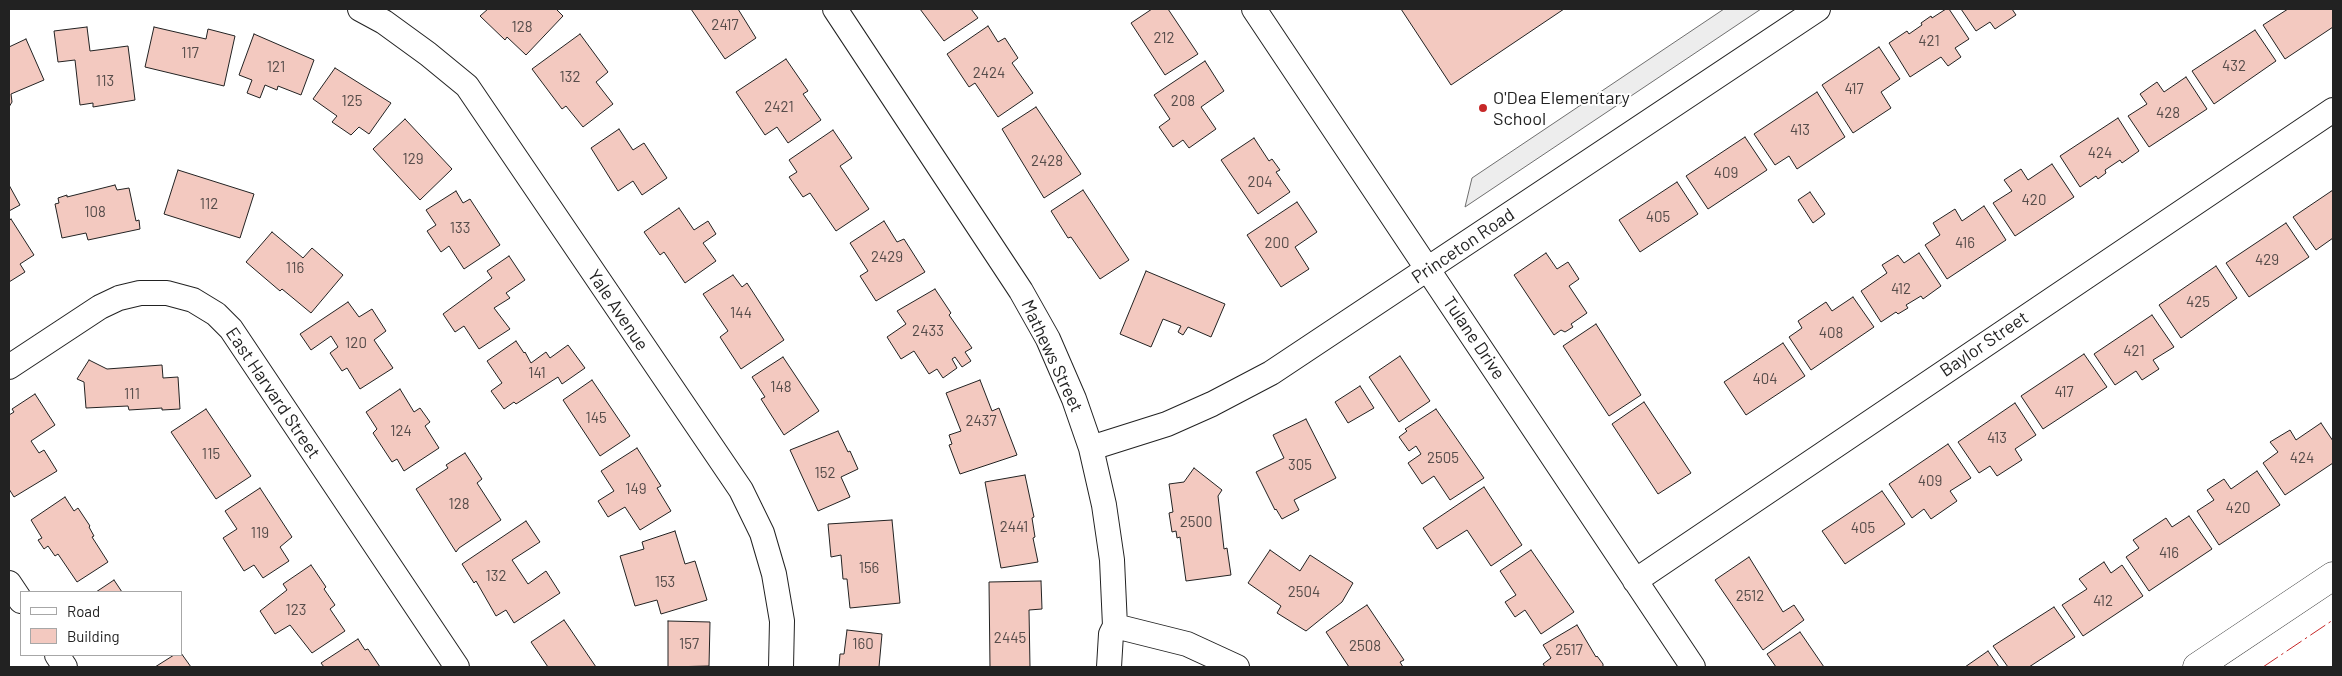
<!DOCTYPE html>
<style>
body{margin:0}
#map{position:relative;width:2342px;height:676px;overflow:hidden;background:#fff;font-family:Barlow,sans-serif}
canvas{display:block}
.frame{position:absolute;inset:0;border:10px solid #222;pointer-events:none}
.legend{position:absolute;left:20px;top:591px;width:162px;height:65px;box-sizing:border-box;background:#fff;border:1px solid #a7a7a7;margin:0;padding:6px 9px;list-style:none;font-size:15px;color:#222}
.legend li{display:flex;align-items:center;gap:10px;height:25px}
.legend b{width:25px;border:1px solid #a7a7a7}
</style>
<div id="map">
<canvas width="2342" height="676"></canvas>
<div class="frame"></div>
<ul class="legend">
<li><b style="height:6px;background:#fff"></b>Road</li>
<li><b style="height:14px;background:#f3c9c0"></b>Building</li>
</ul>
</div>
<script>
const ctx = document.querySelector('canvas').getContext('2d');
ctx.lineJoin = 'round';
function fillPath(path, color) {
  ctx.fillStyle = color;
  ctx.fill(path, 'evenodd');
}
function poly(rows) {
  const path = new Path2D();
  for (const r of rows) {
    path.moveTo(r[0], r[1]);
    for (let i = 2; i < r.length; i += 2) path.lineTo(r[i], r[i + 1]);
  }
  return path;
}
function stroke(path, color, width, dash) {
  ctx.strokeStyle = color;
  ctx.lineWidth = width;
  ctx.lineCap = dash ? 'butt' : 'round';
  ctx.setLineDash(dash || []);
  ctx.stroke(path);
}
function drawText(font, color, halo, rows, align = 'center') {
  ctx.font = font + ' Barlow,sans-serif';
  ctx.lineWidth = 4;
  ctx.setLineDash([]);
  ctx.textBaseline = 'middle';
  ctx.strokeStyle = halo;
  ctx.fillStyle = color;
  for (const [text, x, y, turn = 0] of rows) {
    ctx.save();
    ctx.translate(x, y);
    ctx.rotate((+turn || 0) * Math.PI / 180);
    ctx.textAlign = isNaN(turn) ? turn : align;
    if (halo) ctx.strokeText(text, 0, 0);
    ctx.fillText(text, 0, 0);
    ctx.restore();
  }
}
const parking = poly([
 [1724,9,1761,9,1465,207,1472,178,1724,9]
]);
fillPath(parking, '#ededed');
stroke(parking, '#6f6f6f', 1);
const building = poly([
 [488,9,556,9,563,16,526,55,507,37,505,40,480,16,488,9],
 [691,9,738,9,756,38,725,59,691,9],
 [920,9,971,9,978,18,944,41,920,9],
 [1152,9,1168,9,1198,54,1165,75,1131,23,1152,9],
 [1401,9,1564,9,1451,85,1401,9],
 [1946,9,1949,9,1969,39,1955,48,1961,57,1948,66,1941,57,1910,77,1889,43,1907,31,1909,34,1922,25,1921,23,1931,16,1932,18,1946,9],
 [1961,9,2012,9,2016,15,1995,29,1990,22,1976,31,1961,9],
 [2288,9,2333,9,2333,27,2285,59,2263,25,2288,9],
 [988,26,998,42,1005,38,1018,58,1012,63,1033,93,998,117,975,83,969,87,947,54,988,26],
 [87,27,90,51,128,46,135,100,93,107,93,103,80,105,75,60,58,62,54,31,87,27],
 [154,27,206,39,208,29,235,36,224,86,145,67,154,27],
 [2255,30,2276,61,2214,104,2192,71,2255,30],
 [254,34,314,60,301,95,278,86,277,90,265,85,260,98,247,93,252,80,239,75,254,34],
 [580,34,608,72,596,82,613,104,583,127,566,106,562,109,532,69,580,34],
 [26,39,44,80,11,94,12,102,9,107,9,47,26,39],
 [1879,47,1900,79,1881,92,1891,108,1853,133,1822,85,1879,47],
 [786,59,808,91,803,94,821,120,788,143,777,127,765,135,736,92,786,59],
 [1205,61,1224,91,1201,107,1216,129,1189,148,1183,140,1173,147,1159,127,1170,119,1154,95,1205,61],
 [335,68,391,103,369,134,359,127,351,135,332,122,337,116,313,99,335,68],
 [2186,77,2207,109,2149,147,2128,116,2147,104,2140,94,2157,82,2164,92,2186,77],
 [1817,92,1845,137,1797,169,1789,156,1775,165,1754,134,1817,92],
 [1036,107,1081,174,1044,198,1002,129,1036,107],
 [2118,118,2139,151,2122,163,2120,160,2105,170,2106,173,2098,179,2096,176,2080,187,2060,156,2118,118],
 [405,119,452,169,420,200,373,149,405,119],
 [619,129,633,150,644,143,667,178,642,195,633,181,618,191,591,148,619,129],
 [833,130,852,158,840,166,869,209,836,231,810,193,803,197,789,177,797,172,789,160,833,130],
 [1745,137,1767,170,1708,209,1686,176,1745,137],
 [1254,138,1269,161,1272,159,1280,170,1276,172,1290,192,1258,214,1221,160,1254,138],
 [2052,164,2074,197,2015,236,1993,203,2012,191,2004,180,2021,169,2028,180,2052,164],
 [178,170,254,194,240,238,164,214,178,170],
 [1677,182,1698,214,1640,252,1619,220,1677,182],
 [9,185,20,205,9,211,9,185],
 [115,185,117,190,129,188,136,221,139,220,140,229,88,240,86,233,62,238,55,204,59,203,58,198,67,195,67,197,115,185],
 [1083,190,1129,260,1100,279,1071,237,1068,238,1051,211,1083,190],
 [2333,190,2333,238,2316,250,2293,217,2333,190],
 [456,191,463,203,470,199,500,245,464,269,449,246,441,252,427,231,436,225,426,210,456,191],
 [1810,192,1825,214,1813,223,1798,200,1810,192],
 [1297,202,1317,232,1295,247,1309,269,1281,287,1247,235,1297,202],
 [1984,206,2006,240,1947,279,1925,245,1940,235,1933,223,1955,209,1962,221,1984,206],
 [679,208,694,230,708,221,716,234,703,243,716,261,685,283,664,252,660,255,644,232,679,208],
 [11,219,34,255,20,264,25,272,9,282,9,221,11,219],
 [884,221,897,242,904,239,925,272,876,301,860,276,868,271,850,243,884,221],
 [2286,223,2309,257,2249,297,2226,263,2286,223],
 [272,232,303,258,312,248,343,275,311,313,282,289,280,291,246,262,272,232],
 [1546,253,1557,269,1568,262,1579,279,1569,286,1587,313,1571,324,1573,327,1565,332,1561,330,1554,335,1514,275,1546,253],
 [1919,253,1941,286,1923,299,1921,296,1906,305,1908,308,1898,314,1896,312,1881,322,1861,291,1887,273,1882,265,1898,255,1904,263,1919,253],
 [509,256,525,280,506,293,510,298,494,308,510,329,479,349,464,326,455,332,443,314,492,278,487,271,509,256],
 [2216,266,2237,298,2181,338,2159,305,2216,266],
 [1146,271,1225,304,1211,337,1188,327,1183,335,1178,332,1181,326,1163,319,1151,347,1120,334,1146,271],
 [733,275,742,287,747,283,784,340,741,369,720,337,728,331,703,294,733,275],
 [935,289,951,313,949,315,972,348,965,352,971,361,962,367,955,357,952,359,957,368,943,378,937,369,929,374,914,351,901,359,887,337,906,324,897,311,935,289],
 [1853,297,1874,327,1811,370,1789,337,1802,328,1798,321,1826,302,1832,311,1853,297],
 [348,302,359,317,372,309,386,331,374,340,393,368,360,389,347,368,342,371,330,353,338,347,331,336,311,350,300,334,348,302],
 [2152,315,2174,347,2153,360,2159,369,2142,380,2136,371,2115,385,2094,354,2152,315],
 [1596,324,1641,395,1609,416,1563,346,1596,324],
 [516,341,524,353,525,352,531,363,546,352,550,358,568,345,585,368,562,384,558,377,516,404,514,402,504,409,491,391,502,383,487,361,516,341],
 [1783,343,1805,376,1746,415,1724,382,1783,343],
 [2084,354,2107,387,2043,429,2021,396,2084,354],
 [1400,356,1430,401,1399,422,1369,377,1400,356],
 [783,357,819,411,784,435,761,399,765,397,752,377,783,357],
 [89,360,107,369,162,365,163,378,178,377,180,409,162,410,162,408,129,410,128,406,86,408,84,382,77,379,89,360],
 [592,380,630,436,600,456,563,400,592,380],
 [980,380,992,411,999,408,1017,455,960,474,949,445,952,444,949,435,961,431,946,393,980,380],
 [1360,386,1374,408,1348,423,1335,402,1360,386],
 [400,389,414,412,420,408,430,422,425,426,439,448,404,471,397,459,392,462,373,433,377,429,366,412,400,389],
 [35,394,55,425,31,441,39,453,44,450,57,471,14,497,9,489,9,415,14,412,12,409,35,394],
 [1644,402,1691,473,1658,494,1612,424,1644,402],
 [2015,403,2036,435,2015,449,2022,460,1997,476,1990,466,1979,473,1958,442,2015,403],
 [206,409,251,476,216,499,171,432,206,409],
 [1436,409,1484,478,1450,500,1434,476,1422,484,1408,463,1421,454,1416,446,1409,451,1399,437,1407,431,1405,429,1436,409],
 [1306,419,1336,478,1294,500,1299,510,1282,519,1276,509,1275,510,1256,472,1284,458,1273,435,1306,419],
 [2321,423,2333,441,2333,463,2285,495,2263,463,2278,452,2270,442,2290,430,2296,440,2321,423],
 [838,431,848,452,850,451,858,469,841,477,850,497,818,511,790,450,838,431],
 [1948,444,1971,478,1950,491,1957,501,1931,519,1924,509,1912,518,1889,484,1948,444],
 [637,448,661,486,657,488,671,511,640,530,625,507,608,517,598,501,614,491,601,471,637,448],
 [465,453,482,479,477,483,501,520,459,548,456,552,416,489,448,468,446,465,465,453],
 [1194,468,1222,490,1218,496,1224,549,1227,548,1231,575,1186,581,1180,537,1177,538,1176,531,1172,532,1169,513,1173,512,1169,484,1184,482,1194,468],
 [2257,471,2280,505,2219,545,2197,511,2214,500,2207,490,2224,479,2231,489,2257,471],
 [1025,475,1034,517,1032,518,1035,537,1033,538,1038,562,1001,568,985,482,1025,475],
 [1484,487,1522,545,1491,566,1467,530,1437,549,1423,528,1484,487],
 [260,488,292,537,280,547,289,561,263,578,254,565,244,571,223,538,237,529,225,511,260,488],
 [1882,491,1905,524,1845,564,1822,531,1882,491],
 [65,497,74,511,78,508,90,526,89,527,94,536,92,537,108,562,77,582,58,554,55,556,48,546,44,549,38,540,42,538,31,520,65,497],
 [2189,516,2212,549,2149,591,2126,557,2139,548,2133,540,2166,518,2172,527,2189,516],
 [892,520,900,603,850,608,847,579,843,579,841,555,831,557,828,524,892,520],
 [526,521,540,542,512,560,528,584,546,571,560,593,514,623,506,610,496,616,476,581,474,583,462,564,526,521],
 [675,531,685,564,695,561,707,600,661,614,657,600,635,606,620,556,644,549,642,542,675,531],
 [1270,550,1300,571,1310,555,1353,583,1342,602,1306,631,1277,613,1281,606,1248,583,1270,550],
 [1531,550,1574,612,1541,634,1525,610,1515,617,1505,602,1516,595,1500,571,1531,550],
 [1749,557,1783,612,1794,605,1804,620,1763,650,1715,580,1749,557],
 [2104,562,2111,573,2122,565,2143,596,2083,636,2062,605,2087,589,2079,579,2104,562],
 [311,565,326,587,324,589,335,605,330,609,345,631,312,653,290,625,275,634,260,611,287,590,283,584,311,565],
 [114,580,122,592,96,592,114,580],
 [1041,581,1042,609,1029,610,1030,667,990,667,989,582,1041,581],
 [1367,605,1404,660,1400,662,1403,667,1349,667,1326,632,1367,605],
 [2054,607,2075,637,2029,667,2008,667,1993,646,2054,607],
 [564,620,596,667,548,667,531,642,564,620],
 [668,621,710,622,709,666,668,667,668,621],
 [1577,625,1596,657,1597,656,1603,664,1603,667,1545,667,1543,664,1551,658,1543,645,1577,625],
 [847,630,882,634,879,667,839,667,840,654,844,654,847,630],
 [1800,632,1824,667,1776,667,1767,654,1800,632],
 [358,639,365,650,368,649,380,667,324,667,321,663,358,639],
 [1988,651,1999,667,1965,667,1988,651],
 [181,653,191,667,155,667,174,655,181,655,181,653]
]);
fillPath(building, '#f3c9c0');
stroke(building, '#222', 1);
const minor = poly([
 [360,9,384,22,428,54,467,86,741,490,762,533,774,574,782,621,781,667],
 [835,9,1021,291,1048,339,1074,399,1091,448,1104,505,1112,560,1115,626,1111,634,1109,667],
 [1254,9,1693,667],
 [9,367,100,307,119,298,140,293,167,293,193,300,216,314,231,329,457,667],
 [1091,448,1167,424,1212,404,1271,373,1818,9],
 [1635,581,2333,110],
 [9,583,21,601],
 [1115,626,1187,644,1237,667],
 [57,655,65,667]
]);
const secondary = poly([
 [2197,667,2333,576]
]);
stroke(minor, '#222', 26);
stroke(secondary, '#222', 29);
stroke(minor, '#fff', 24);
stroke(secondary, '#fff', 28);
stroke(poly([
 [2263,667,2333,620]
]), '#c62828', 1, [18, 4, 2.5, 4]);
for (const [x, y, r, color] of [
 [1483,108,5,"#c62828"]
]) {
  const dot = new Path2D();
  dot.arc(x, y, r, 0, 2 * Math.PI);
  ctx.fillStyle = color;
  ctx.fill(dot);
  stroke(dot, '#fff', 2);
}
drawText('15px', '#564c4a', null, [
 ["2417",725,25],
 ["128",522,27],
 ["212",1164,38],
 ["421",1929,41],
 ["117",190,53],
 ["432",2234,66],
 ["121",276,67],
 ["2424",989,73],
 ["132",570,77],
 ["113",105,81],
 ["417",1854,89],
 ["125",352,101],
 ["208",1183,101],
 ["2421",779,107],
 ["428",2168,113],
 ["413",1800,130],
 ["424",2100,153],
 ["129",413,159],
 ["2428",1047,161],
 ["409",1726,173],
 ["204",1260,182],
 ["420",2034,200],
 ["112",209,204],
 ["108",95,212],
 ["405",1658,217],
 ["133",460,228],
 ["200",1277,243],
 ["416",1965,243],
 ["2429",887,257],
 ["429",2267,260],
 ["116",295,268],
 ["412",1901,289],
 ["425",2198,302],
 ["144",741,313],
 ["2433",928,331],
 ["408",1831,333],
 ["120",356,343],
 ["421",2134,351],
 ["141",537,373],
 ["404",1765,379],
 ["148",781,387],
 ["417",2064,392],
 ["111",132,394],
 ["145",596,418],
 ["2437",981,421],
 ["124",401,431],
 ["413",1997,438],
 ["115",211,454],
 ["2505",1443,458],
 ["424",2302,458],
 ["305",1300,465],
 ["152",825,473],
 ["409",1930,481],
 ["149",636,489],
 ["128",459,504],
 ["420",2238,508],
 ["2500",1196,522],
 ["2441",1014,527],
 ["405",1863,528],
 ["119",260,533],
 ["416",2169,553],
 ["156",869,568],
 ["132",496,576],
 ["153",665,582],
 ["2504",1304,592],
 ["2512",1750,596],
 ["412",2103,601],
 ["123",296,610],
 ["2445",1010,638],
 ["157",689,644],
 ["160",863,644],
 ["2508",1365,646],
 ["2517",1569,650]
]);
drawText('18px', '#222', '#fff', [
 ["O'Dea Elementary",1493,98],
 ["School",1493,119]
], 'left');
drawText('18px', '#222', '#fff', [
 ["Princeton Road",1463,246,-34],
 ["Yale Avenue",618,310,56],
 ["Tulane Drive",1474,338,56],
 ["Baylor Street",1984,344,-34],
 ["Mathews Street",1052,356,65],
 ["East Harvard Street",273,393,56]
]);
</script>
